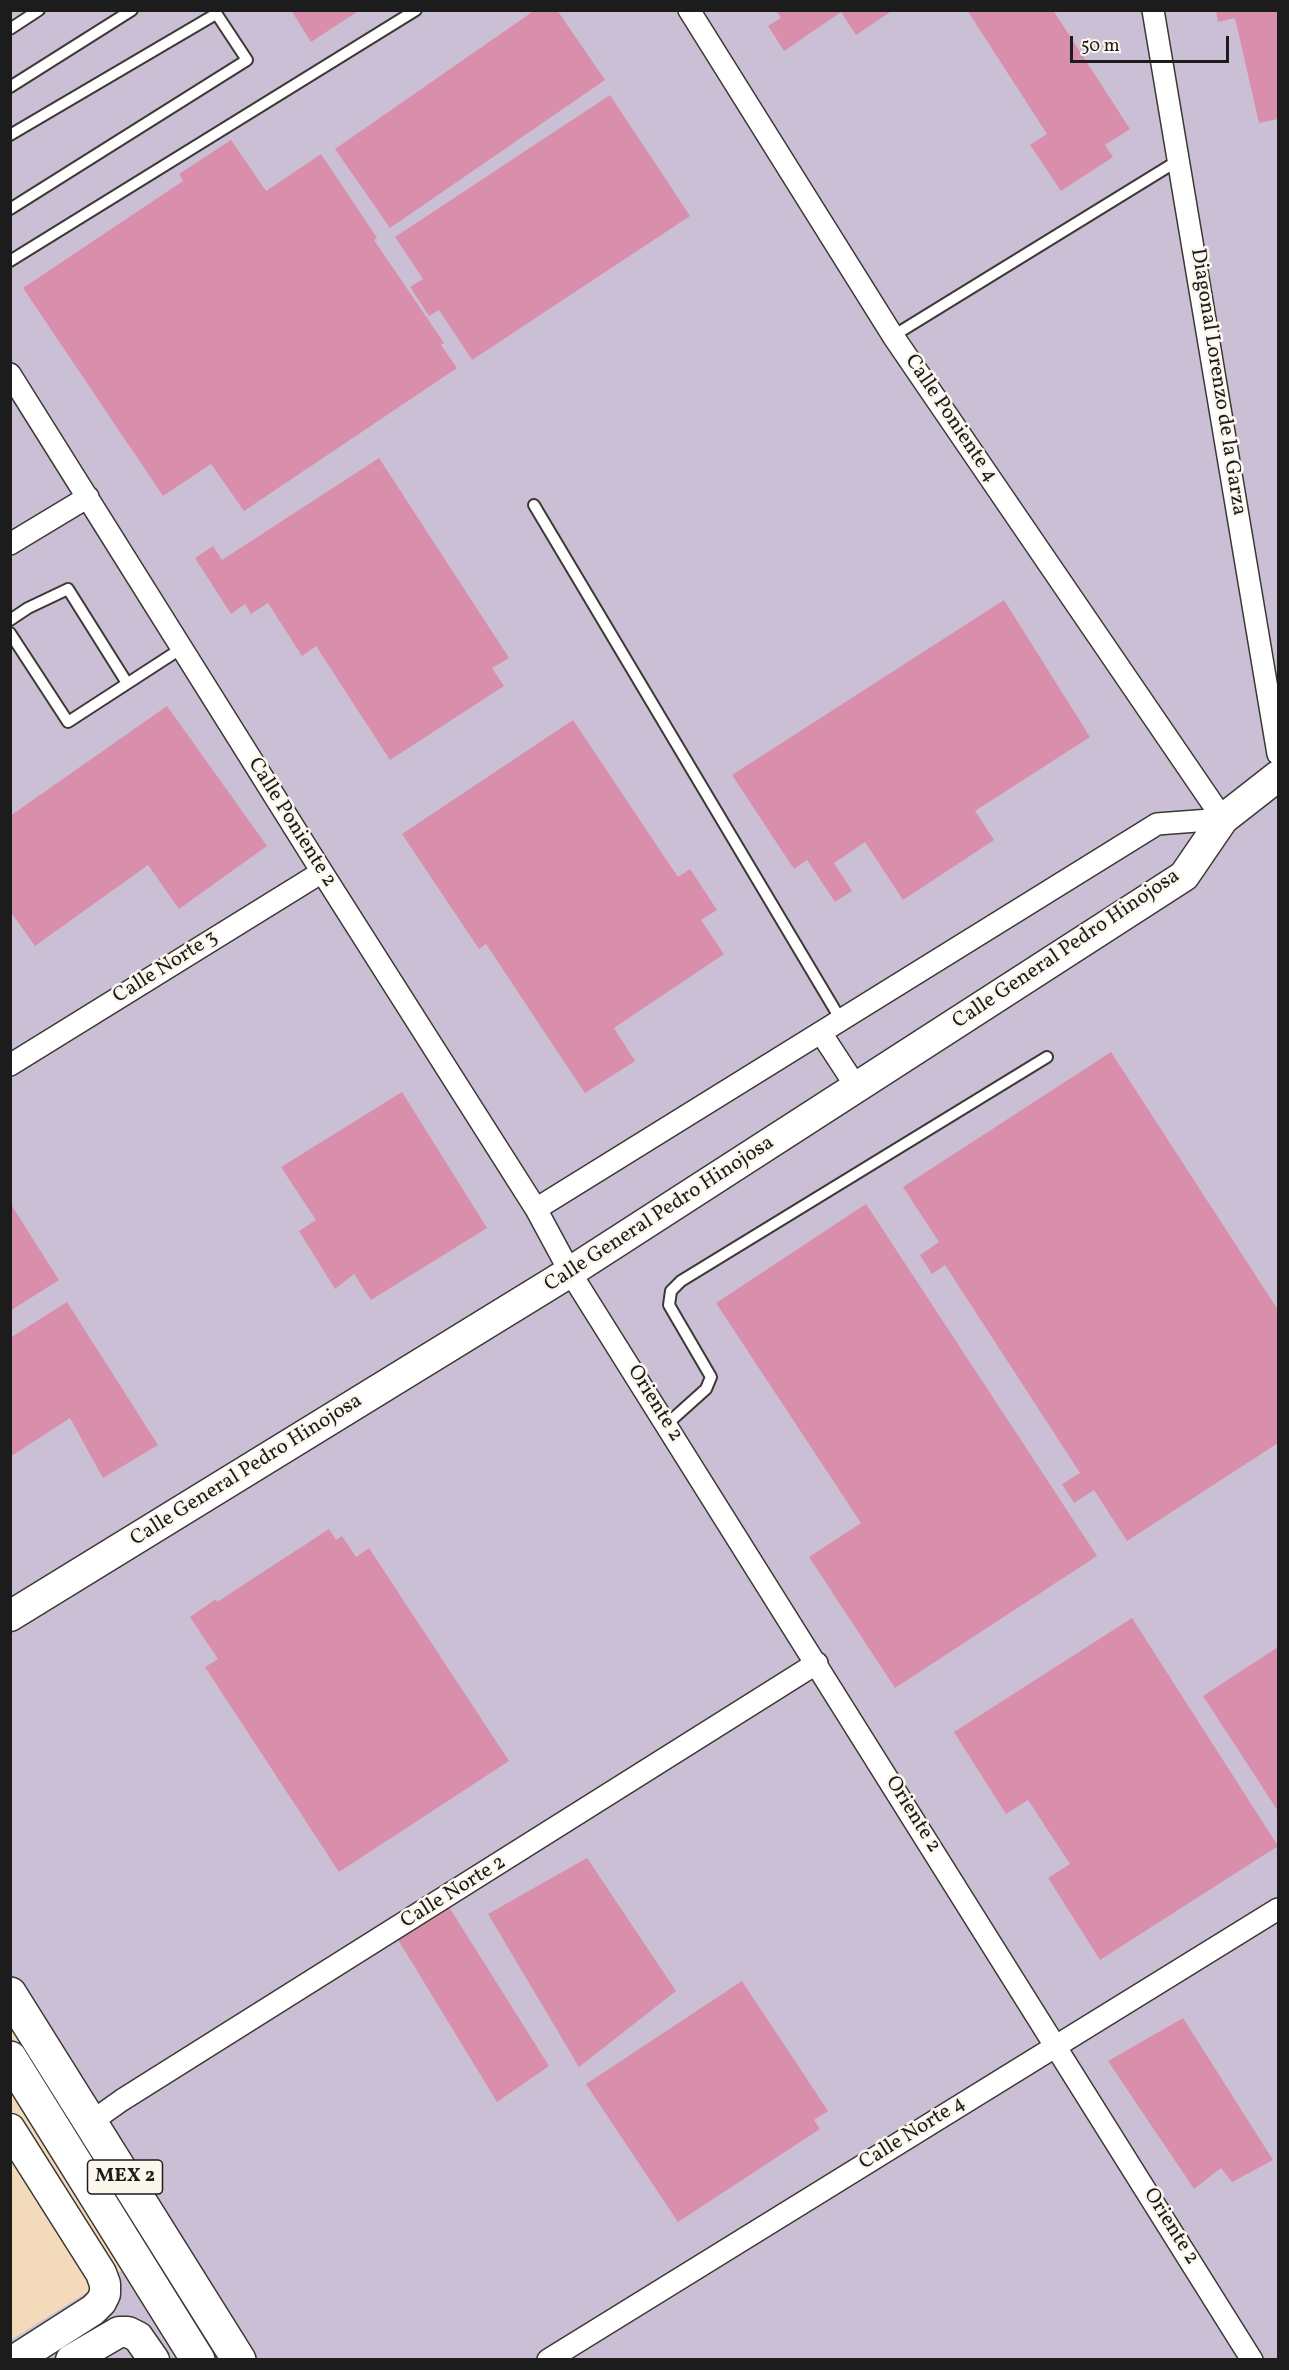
<!DOCTYPE html>
<style>
body{margin:0}
#map{position:relative;width:1289px;height:2370px;overflow:hidden;background:#f3dabb;font-family:Vollkorn,serif}
canvas{display:block}
.frame{position:absolute;inset:0;border:12px solid #1c1c1c;pointer-events:none}
.scale{position:absolute;left:1070px;top:36px;width:159px;height:27px;box-sizing:border-box;border:3px solid #1c1c1c;border-top:0;padding-left:8px;font-size:18px;line-height:21px;white-space:nowrap;color:#1c1c1c;-webkit-text-stroke:4px #fbf7ec;paint-order:stroke}
</style>
<div id="map">
<canvas width="1289" height="2370"></canvas>
<div class="frame"></div>
<div class="scale">50 m</div>
</div>
<script>
const ctx = document.querySelector('canvas').getContext('2d');
ctx.lineJoin = 'round';
function fillPath(path, color) {
  ctx.fillStyle = color;
  ctx.fill(path, 'evenodd');
}
function poly(rows) {
  const path = new Path2D();
  for (const r of rows) {
    path.moveTo(r[0], r[1]);
    for (let i = 2; i < r.length; i += 2) path.lineTo(r[i], r[i + 1]);
  }
  return path;
}
function stroke(path, color, width, dash) {
  ctx.strokeStyle = color;
  ctx.lineWidth = width;
  ctx.lineCap = dash ? 'butt' : 'round';
  ctx.setLineDash(dash || []);
  ctx.stroke(path);
}
function drawText(font, color, halo, rows, align = 'center') {
  ctx.font = font + ' Vollkorn,serif';
  ctx.lineWidth = 5;
  ctx.setLineDash([]);
  ctx.textBaseline = 'middle';
  ctx.strokeStyle = halo;
  ctx.fillStyle = color;
  for (const [text, x, y, turn = 0] of rows) {
    ctx.save();
    ctx.translate(x, y);
    ctx.rotate((+turn || 0) * Math.PI / 180);
    ctx.textAlign = isNaN(turn) ? turn : align;
    if (halo) ctx.strokeText(text, 0, 0);
    ctx.fillText(text, 0, 0);
    ctx.restore();
  }
}
fillPath(poly([
 [11,11,1278,11,1278,2359,11,2359,11,2340,166,2243,11,1989]
]), '#cbbfd5');
fillPath(poly([
 [291,10,360,10,311,42],
 [535,10,557,10,605,80,390,228,335,149],
 [776,10,893,10,856,35,841,12,784,51,768,26,781,18],
 [967,10,1053,10,1130,129,1105,145,1113,157,1061,191,1030,145,1047,134],
 [1216,10,1278,10,1278,119,1259,123,1235,18,1218,22],
 [610,95,690,216,472,360,439,310,429,316,410,287,423,279,395,237],
 [231,140,266,191,321,154,377,238,374,240,444,343,441,345,457,368,244,511,211,464,163,496,23,288,183,181,179,174],
 [379,458,509,658,492,668,504,686,390,760,316,646,302,656,268,603,251,614,245,604,231,614,195,558,213,546,222,560],
 [1004,600,1090,737,975,811,994,840,903,900,865,842,834,863,852,891,835,902,807,860,794,869,732,775],
 [167,706,267,846,179,909,148,865,35,946,10,911,10,816],
 [573,720,678,877,690,869,717,910,701,920,724,954,614,1028,635,1061,585,1093,486,944,479,949,402,834],
 [1111,1052,1278,1310,1278,1443,1127,1541,1094,1490,1074,1503,1062,1484,1080,1473,945,1265,932,1274,920,1255,939,1242,903,1187],
 [402,1092,487,1228,371,1300,354,1274,335,1289,299,1231,316,1220,281,1167],
 [10,1203,59,1280,10,1311],
 [866,1204,1097,1556,895,1688,809,1557,861,1523,716,1303],
 [67,1302,158,1445,103,1478,70,1418,10,1457,10,1338],
 [329,1529,336,1540,342,1536,356,1557,369,1548,509,1761,339,1872,205,1667,218,1659,190,1617,216,1599,217,1602],
 [1132,1618,1278,1846,1100,1960,1048,1878,1070,1864,1028,1800,1006,1814,954,1732],
 [1278,1647,1278,1811,1203,1696],
 [587,1858,676,1991,579,2067,488,1914],
 [449,1907,549,2066,497,2102,397,1938],
 [742,1981,828,2111,814,2120,820,2129,678,2222,586,2084],
 [1183,2018,1273,2160,1232,2182,1221,2168,1194,2189,1108,2061]
]), '#d98fab');
const lane = poly([
 [10,29,39,10],
 [10,87,132,10],
 [10,135,216,14],
 [10,209,247,60,214,10],
 [10,261,416,10],
 [893,336,1179,160],
 [534,505,841,1020],
 [10,620,28,608,68,589,127,683],
 [10,633,68,722,182,648],
 [667,1424,706,1389,711,1377,669,1305,671,1291,681,1281,1047,1057]
]);
const street = poly([
 [689,10,893,336,1223,819],
 [1153,10,1278,754],
 [10,374,322,872,536,1209,570,1272,1252,2360],
 [10,544,88,497],
 [821,1033,857,1088],
 [10,1065,322,872],
 [536,1209,1157,824,1223,819],
 [91,2122,122,2100,817,1663],
 [548,2360,1278,1909]
]);
const secondary = poly([
 [10,1616,570,1272,1184,876,1223,819,1278,776],
 [10,2129,101,2273,105,2284,105,2294,101,2302,93,2310,15,2360],
 [71,2360,119,2332,128,2332,138,2337,154,2360]
]);
const primary = poly([
 [10,1994,239,2360],
 [10,2058,198,2360]
]);
stroke(lane, '#3c3834', 14);
stroke(street, '#3c3834', 24);
stroke(secondary, '#3c3834', 33);
stroke(primary, '#3c3834', 36);
stroke(lane, '#fff', 10);
stroke(street, '#fff', 21);
stroke(secondary, '#fff', 30);
stroke(primary, '#fff', 33);
for (const [x, y, w] of [
 [125,2177,75]
]) {
  const box = new Path2D();
  box.roundRect(x - w / 2, y - 17, w, 34, 4.5);
  ctx.fillStyle = '#fbf7ec';
  ctx.fill(box);
  stroke(box, '#1c1c1c', 1.5);
}
drawText('bold 20px', '#1c1c1c', null, [
 ["MEX 2",125,2177]
]);
drawText('21px', '#1c1c1c', '#fbf7ec', [
 ["Diagonal Lorenzo de la Garza",1217,382,81],
 ["Calle Poniente 4",950,419,56],
 ["Calle Poniente 2",291,823,58],
 ["Calle General Pedro Hinojosa",1067,950,-34],
 ["Calle Norte 3",166,968,-32],
 ["Calle General Pedro Hinojosa",660,1215,-33],
 ["Oriente 2",654,1404,58],
 ["Calle General Pedro Hinojosa",247,1471,-32],
 ["Oriente 2",912,1815,58],
 ["Calle Norte 2",454,1893,-32],
 ["Calle Norte 4",913,2134,-32],
 ["Oriente 2",1170,2227,58]
]);
</script>
